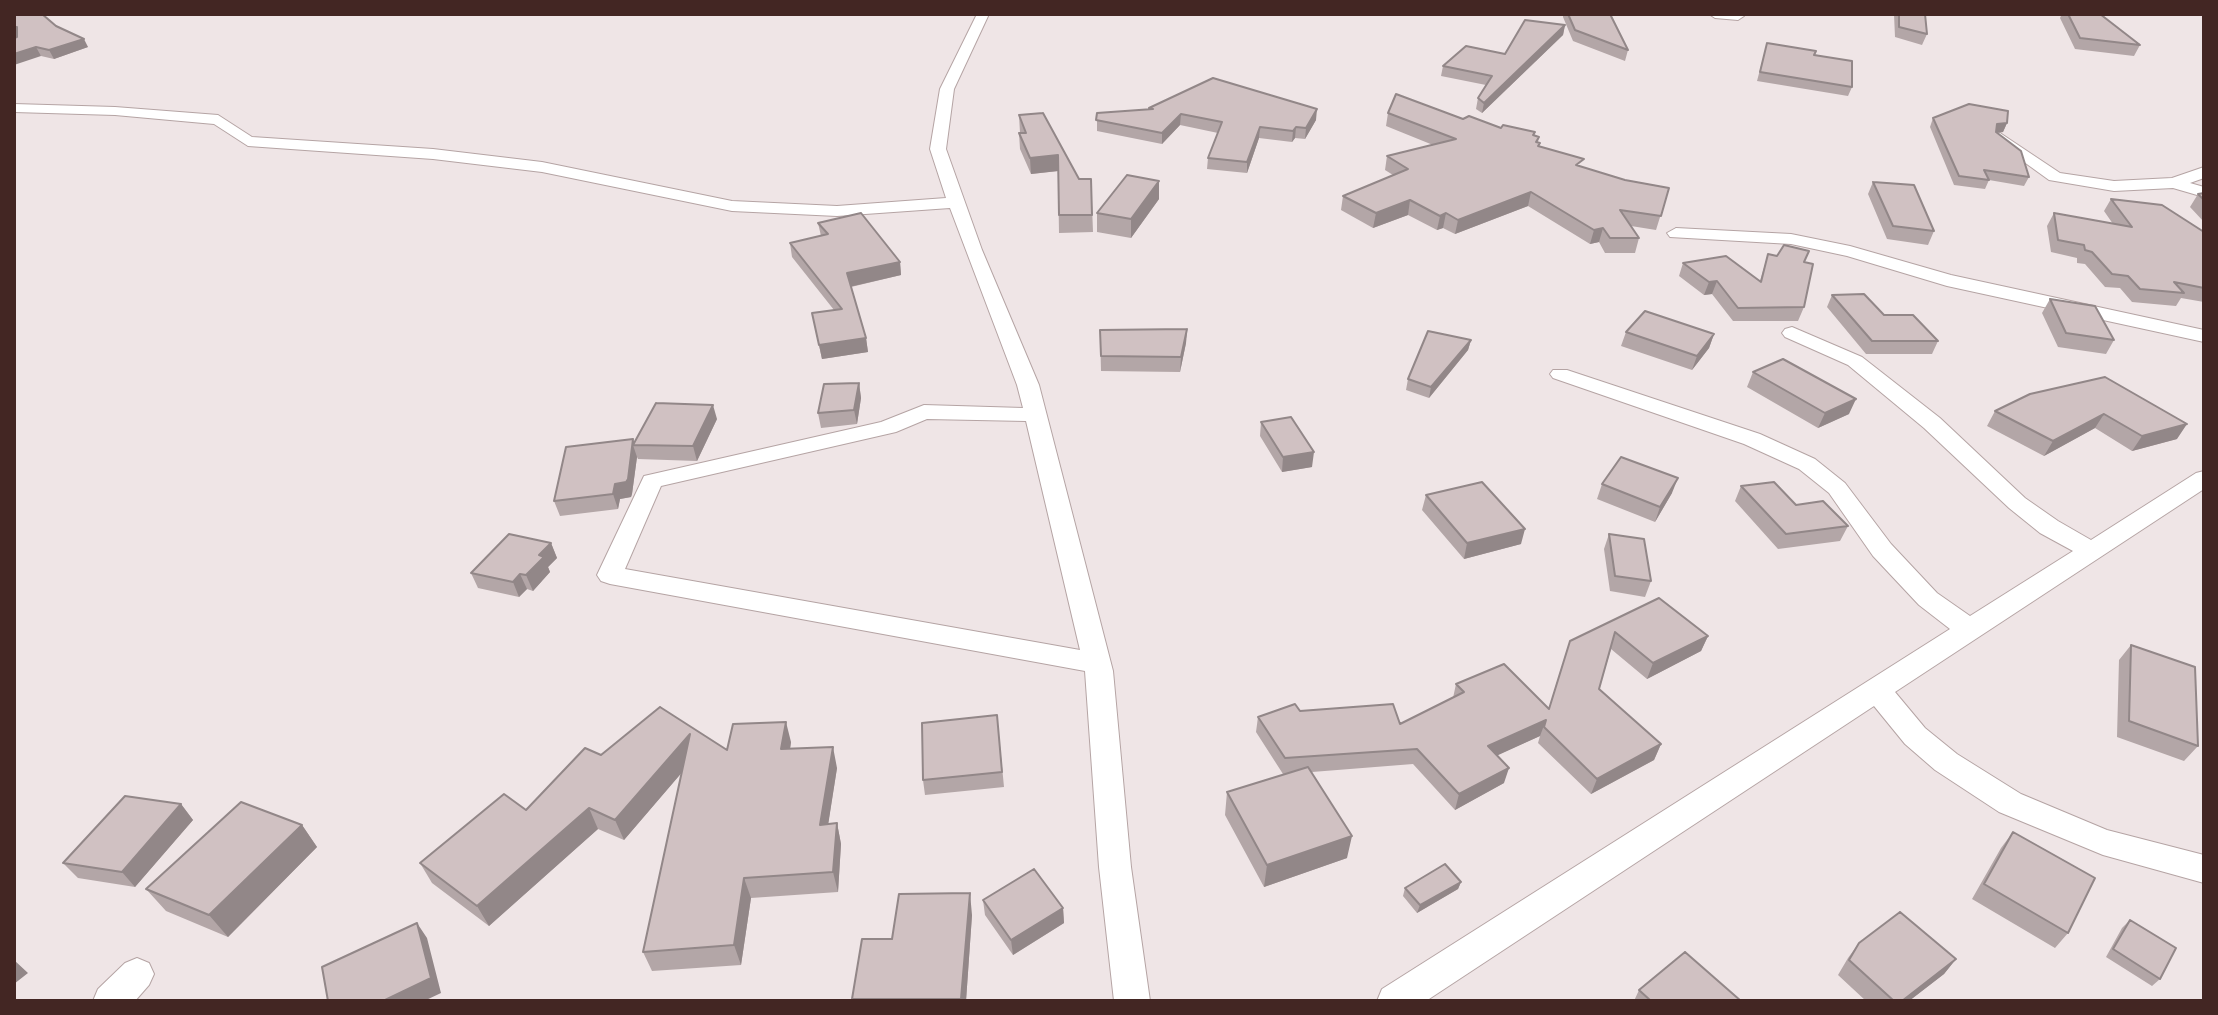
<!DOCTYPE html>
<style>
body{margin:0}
#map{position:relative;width:2218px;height:1015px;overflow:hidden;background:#efe5e6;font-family:Mulish,sans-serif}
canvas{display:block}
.frame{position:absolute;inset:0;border:16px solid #432623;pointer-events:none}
</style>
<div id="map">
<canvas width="2218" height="1015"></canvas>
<div class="frame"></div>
</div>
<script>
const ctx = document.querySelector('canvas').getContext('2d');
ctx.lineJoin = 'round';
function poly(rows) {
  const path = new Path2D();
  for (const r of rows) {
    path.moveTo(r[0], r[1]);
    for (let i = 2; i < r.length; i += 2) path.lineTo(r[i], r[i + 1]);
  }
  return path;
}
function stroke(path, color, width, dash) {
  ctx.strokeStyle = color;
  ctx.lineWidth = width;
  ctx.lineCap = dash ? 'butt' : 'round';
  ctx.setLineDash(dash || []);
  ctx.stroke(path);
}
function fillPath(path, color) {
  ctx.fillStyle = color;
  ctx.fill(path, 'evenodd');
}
const minor = poly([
 [977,14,989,14,954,89,946,149,982,250,1039,385,1113,671,1131,867,1150,1001,1114,1001,1099,867,1085,671,610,584,601,581,597,575,644,476,881,422,924,405,1023,408,1017,385,950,208,837,216,732,211,542,172,433,159,248,146,214,124,115,115,14,112,14,104,115,107,218,115,252,137,433,149,542,162,732,201,837,206,946,198,930,149,940,89,977,14],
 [927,419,1026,421,1080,650,625,569,661,486,896,432,927,419],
 [1709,14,1743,14,1744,16,1738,20,1715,18,1709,14],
 [2000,133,2060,173,2114,181,2172,178,2204,167,2204,178,2190,183,2204,187,2204,197,2173,188,2114,191,2049,180,1995,141,1995,135,2000,133],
 [1676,228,1791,234,1850,246,1951,275,2204,330,2204,342,1947,286,1847,256,1791,244,1670,237,1667,233,1676,228],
 [1792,327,1862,357,1940,418,2025,498,2058,521,2091,540,2196,473,2204,471,2204,489,1895,692,1925,728,1957,754,2021,794,2107,830,2204,855,2204,883,2103,855,1999,812,1935,770,1905,744,1874,706,1426,1001,1377,1001,1382,989,1950,629,1919,605,1873,556,1829,493,1799,469,1744,444,1553,378,1550,374,1553,370,1567,370,1760,434,1815,459,1845,483,1891,544,1937,593,1970,616,2073,551,2040,533,2009,508,1924,428,1848,365,1785,337,1782,333,1785,329,1792,327],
 [137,958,149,963,154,974,149,985,135,1001,93,1001,98,989,125,963,137,958]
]);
stroke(minor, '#b5a4a4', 2);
fillPath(minor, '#fff');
fillPath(poly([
 [1563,14,1610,14,1628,50,1625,61,1573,41,1563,17],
 [1894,14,1925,14,1927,34,1922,45,1895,37],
 [2062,14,2100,14,2140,45,2134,56,2075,49,2060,18],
 [14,15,56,26,88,47,54,59,41,56,17,37,17,35,14,35],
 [1565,25,1563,35,1482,113,1476,109,1478,98,1486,85,1441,76,1443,66,1505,54],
 [1767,43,1814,55,1852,87,1848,96,1757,81],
 [1149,109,1316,120,1305,139,1295,138,1292,142,1259,138,1247,173,1207,169,1208,158,1218,133,1180,125,1162,144,1097,131,1097,113],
 [1388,113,1463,119,1501,128,1535,132,1534,136,1539,137,1538,142,1540,143,1539,146,1582,167,1625,180,1669,188,1656,230,1631,226,1639,238,1635,253,1605,253,1599,242,1590,244,1528,206,1455,234,1443,228,1437,230,1408,215,1373,228,1341,210,1343,196,1393,175,1385,170,1387,156,1433,145,1386,126],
 [1019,115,1079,179,1091,179,1093,232,1059,233,1058,171,1031,174,1020,149,1019,133,1020,133],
 [1933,118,2007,123,2003,132,1997,133,2029,177,2024,186,1989,180,1985,189,1954,185,1930,127],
 [1159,181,1159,199,1131,238,1097,232,1097,213],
 [1873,182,1934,231,1928,245,1887,239,1868,194],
 [2204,193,2204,222,2190,207,2198,194],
 [2111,199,2204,232,2204,302,2181,298,2176,306,2132,302,2120,288,2105,287,2085,264,2077,263,2077,258,2051,252,2047,226,2054,213,2113,224,2104,211],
 [818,223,900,262,901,275,851,287,866,338,868,352,822,359,812,313,834,310,792,257,790,243,821,236],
 [1768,254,1805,262,1804,307,1798,321,1733,321,1712,294,1704,295,1679,276,1683,263,1760,281],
 [1832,295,1884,315,1938,341,1932,354,1866,354,1827,307],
 [2050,299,2114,340,2106,354,2058,347,2042,313],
 [1187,329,1186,343,1180,372,1101,371,1100,330],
 [1626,332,1714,334,1709,348,1692,370,1621,346],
 [1471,340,1468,350,1429,398,1406,390,1408,379],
 [1753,372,1849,414,1818,428,1747,387],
 [2105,377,2177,439,2132,451,2095,428,2044,456,1987,426,1995,411],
 [859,383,861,398,857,424,821,428,818,413],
 [717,419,697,461,638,459,637,457,632,494,631,497,620,499,618,509,560,516,554,501,634,442],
 [1261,422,1312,467,1282,472,1260,436],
 [1602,484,1672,493,1655,522,1597,499],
 [1741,486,1796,505,1848,526,1840,541,1778,549,1735,501],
 [1426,495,1521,544,1464,559,1422,510],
 [1609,534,1651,581,1645,597,1610,591,1604,549],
 [551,543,557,558,548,567,550,572,533,591,527,589,519,597,478,588,471,573],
 [1659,598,1708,636,1701,651,1647,679,1611,649,1599,689,1661,744,1654,760,1591,794,1538,743,1540,736,1497,755,1504,783,1455,810,1413,764,1312,772,1347,858,1264,887,1225,815,1227,792,1286,774,1283,774,1256,732,1258,717,1300,711,1400,724,1453,698,1456,684,1549,708,1565,656],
 [2131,645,2198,746,2184,761,2117,737,2119,660],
 [997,715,1004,787,925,795,923,780],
 [791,742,790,749,837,768,828,824,837,823,841,844,838,892,751,898,741,965,652,971,643,952,682,772,624,840,598,829,489,926,432,883,420,863,526,810,601,755,727,750],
 [2204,764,2204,794,2202,766],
 [181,804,193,820,135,887,78,878,63,863],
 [302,825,317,847,228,937,166,911,146,889],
 [2013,832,2068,933,2055,948,1972,899,2001,848],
 [1461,882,1458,889,1417,913,1403,896,1405,888],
 [983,900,1063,908,1064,923,1013,955,985,915],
 [972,915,966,1001,853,1001,852,999,892,939],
 [2130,920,2160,979,2152,986,2106,957,2122,928],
 [1859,943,1956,959,1944,974,1909,1001,1866,1001,1838,975,1848,958],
 [1639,990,1741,1001,1634,1001]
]), '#b3a6a7');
fillPath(poly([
 [1565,25,1563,35,1482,113,1484,103],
 [84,39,88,47,54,59,49,50],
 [36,47,41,56,14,65,14,54],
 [1317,109,1316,120,1305,139,1306,128],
 [1181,114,1180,125,1162,144,1162,133],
 [2007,123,2003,132,1993,133,1997,124],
 [1260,127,1259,138,1247,173,1247,162],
 [1296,127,1295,138,1292,142,1293,131],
 [1058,155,1058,171,1031,174,1030,158],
 [1159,181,1159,199,1131,238,1131,219],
 [1531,192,1528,206,1455,234,1458,220],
 [1410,200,1408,215,1373,228,1376,213],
 [1446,213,1443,228,1437,230,1440,216],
 [1603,228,1599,242,1590,244,1594,230],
 [900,262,901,275,849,287,847,273],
 [1717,281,1712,294,1704,295,1709,282],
 [1187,329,1186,343,1180,372,1181,357],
 [1714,334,1709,348,1692,370,1697,356],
 [866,338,868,352,822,359,819,345],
 [1471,340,1468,350,1429,398,1431,387],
 [859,383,861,398,857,424,854,410],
 [1856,399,1849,414,1818,428,1825,413],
 [713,405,717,419,697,461,693,446],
 [2104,414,2095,428,2044,456,2053,441],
 [2187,424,2177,439,2132,451,2142,436],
 [633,439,635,445,633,445,637,457,632,494,631,497,620,499,618,509,613,494,615,484],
 [1314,452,1312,467,1282,472,1283,457],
 [1678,478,1672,493,1655,522,1660,507],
 [1525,529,1521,544,1464,559,1467,543],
 [551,543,557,558,548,567,550,572,533,591,526,575,539,555],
 [520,574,527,589,519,597,513,582],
 [1708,636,1701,651,1647,679,1653,663],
 [1546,720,1540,736,1483,762,1488,746],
 [786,722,791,742,787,770,781,749],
 [690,734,697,755,624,840,615,820],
 [1661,744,1654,760,1591,794,1597,779],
 [833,747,837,768,825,845,820,825],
 [1509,768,1504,783,1455,810,1459,794],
 [181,804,193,820,135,887,122,872],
 [589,808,598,829,489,926,477,906],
 [837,823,841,844,838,892,833,872],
 [302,825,317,847,228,937,209,915],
 [1352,836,1347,858,1264,887,1267,865],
 [744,878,751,898,741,965,734,945],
 [1461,882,1458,889,1417,913,1420,905],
 [970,893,972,915,966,1001,961,1001],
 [1063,908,1064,923,1013,955,1011,940],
 [417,923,427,938,441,993,424,1001,383,1001],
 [1956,959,1944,974,1909,1001,1902,1001],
 [14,960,28,973,14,984]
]), '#928788');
const building = poly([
 [20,14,42,14,56,26,84,39,49,50,36,47,14,54,14,38,17,37,17,27,14,27,14,15,20,14],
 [1568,14,1610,14,1628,50,1575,30,1568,14],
 [1899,14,1925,14,1927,34,1899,27,1899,14],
 [2068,14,2100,14,2140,45,2080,38,2068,14],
 [1525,20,1565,25,1484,103,1478,98,1492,76,1443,66,1466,46,1505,54,1525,20],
 [1767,43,1816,51,1814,55,1852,61,1852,87,1760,72,1767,43],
 [1213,78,1317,109,1306,128,1296,127,1293,131,1260,127,1247,162,1208,158,1222,122,1181,114,1162,133,1096,120,1097,113,1153,109,1149,108,1213,78],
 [1396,94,1463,119,1469,116,1501,128,1503,125,1535,132,1533,135,1539,137,1536,142,1540,143,1538,146,1584,159,1576,165,1625,180,1669,188,1661,216,1620,210,1639,238,1610,238,1603,228,1594,230,1531,192,1458,220,1446,213,1440,216,1410,200,1376,213,1343,196,1408,169,1387,156,1456,139,1388,113,1396,94],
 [1969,104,2008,111,2007,123,1997,124,1996,132,2021,151,2029,177,1984,170,1989,180,1959,176,1933,118,1969,104],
 [1043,113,1079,179,1091,179,1092,215,1059,215,1058,155,1030,158,1019,133,1026,133,1019,115,1043,113],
 [1127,175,1159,181,1131,219,1097,213,1127,175],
 [1873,182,1914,185,1934,231,1893,226,1873,182],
 [2204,193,2204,200,2198,194,2204,193],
 [2111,199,2162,205,2204,232,2204,288,2174,282,2184,293,2140,289,2128,276,2112,274,2092,252,2085,250,2084,245,2058,240,2054,213,2132,227,2111,199],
 [861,213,900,262,847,273,866,338,819,345,812,313,842,309,790,243,828,234,818,223,861,213],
 [1784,245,1809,251,1804,262,1813,264,1804,307,1738,308,1717,281,1709,282,1683,263,1726,256,1761,282,1768,254,1777,256,1784,245],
 [1864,294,1884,315,1913,315,1938,341,1872,341,1832,295,1864,294],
 [2050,299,2095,306,2114,340,2066,333,2050,299],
 [1645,311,1714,334,1697,356,1626,332,1645,311],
 [1187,329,1181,357,1101,356,1100,330,1187,329],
 [1428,331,1471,340,1431,387,1408,379,1428,331],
 [1783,359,1856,399,1825,413,1753,372,1783,359],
 [2105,377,2187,424,2142,436,2104,414,2053,441,1995,411,2030,394,2105,377],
 [859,383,854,410,818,413,824,384,859,383],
 [656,403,713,405,693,446,633,445,656,403],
 [1291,417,1314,452,1283,457,1261,422,1291,417],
 [633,439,628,479,626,482,615,484,613,494,554,501,566,447,633,439],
 [1621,457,1678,478,1660,507,1602,484,1621,457],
 [1482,482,1525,529,1467,543,1426,495,1482,482],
 [1774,482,1796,505,1823,501,1848,526,1786,534,1741,486,1774,482],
 [509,534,551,543,539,555,544,557,526,575,520,574,513,582,471,573,509,534],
 [1609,534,1644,539,1651,581,1615,576,1609,534],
 [1659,598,1708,636,1653,663,1615,632,1599,689,1661,744,1597,779,1544,727,1546,720,1488,746,1509,768,1459,794,1417,749,1285,758,1258,717,1295,704,1300,711,1393,704,1400,724,1464,692,1456,684,1504,664,1549,709,1570,641,1659,598],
 [2131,645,2195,667,2198,746,2129,721,2131,645],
 [660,707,727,750,733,724,786,722,781,749,833,747,820,825,837,823,833,872,744,878,734,945,643,952,690,734,615,820,589,808,477,906,420,863,504,794,526,810,585,748,601,755,660,707],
 [997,715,1002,772,923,780,922,723,997,715],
 [1308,767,1352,836,1267,865,1227,792,1308,767],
 [125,796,181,804,122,872,63,863,125,796],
 [241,802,302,825,209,915,146,889,241,802],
 [2013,832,2095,878,2068,933,1984,884,2013,832],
 [1445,864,1461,882,1420,905,1405,888,1445,864],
 [1034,869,1063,908,1011,940,983,900,1034,869],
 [970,893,961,999,852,999,862,939,892,939,899,894,970,893],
 [1900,912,1956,959,1902,1001,1894,1001,1849,960,1859,943,1900,912],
 [2130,920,2176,948,2160,979,2113,949,2130,920],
 [417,923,431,978,383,1001,328,1001,322,967,417,923],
 [1685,952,1741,1001,1651,1001,1639,990,1685,952]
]);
fillPath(building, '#d0c1c2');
stroke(building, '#928788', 2);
</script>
